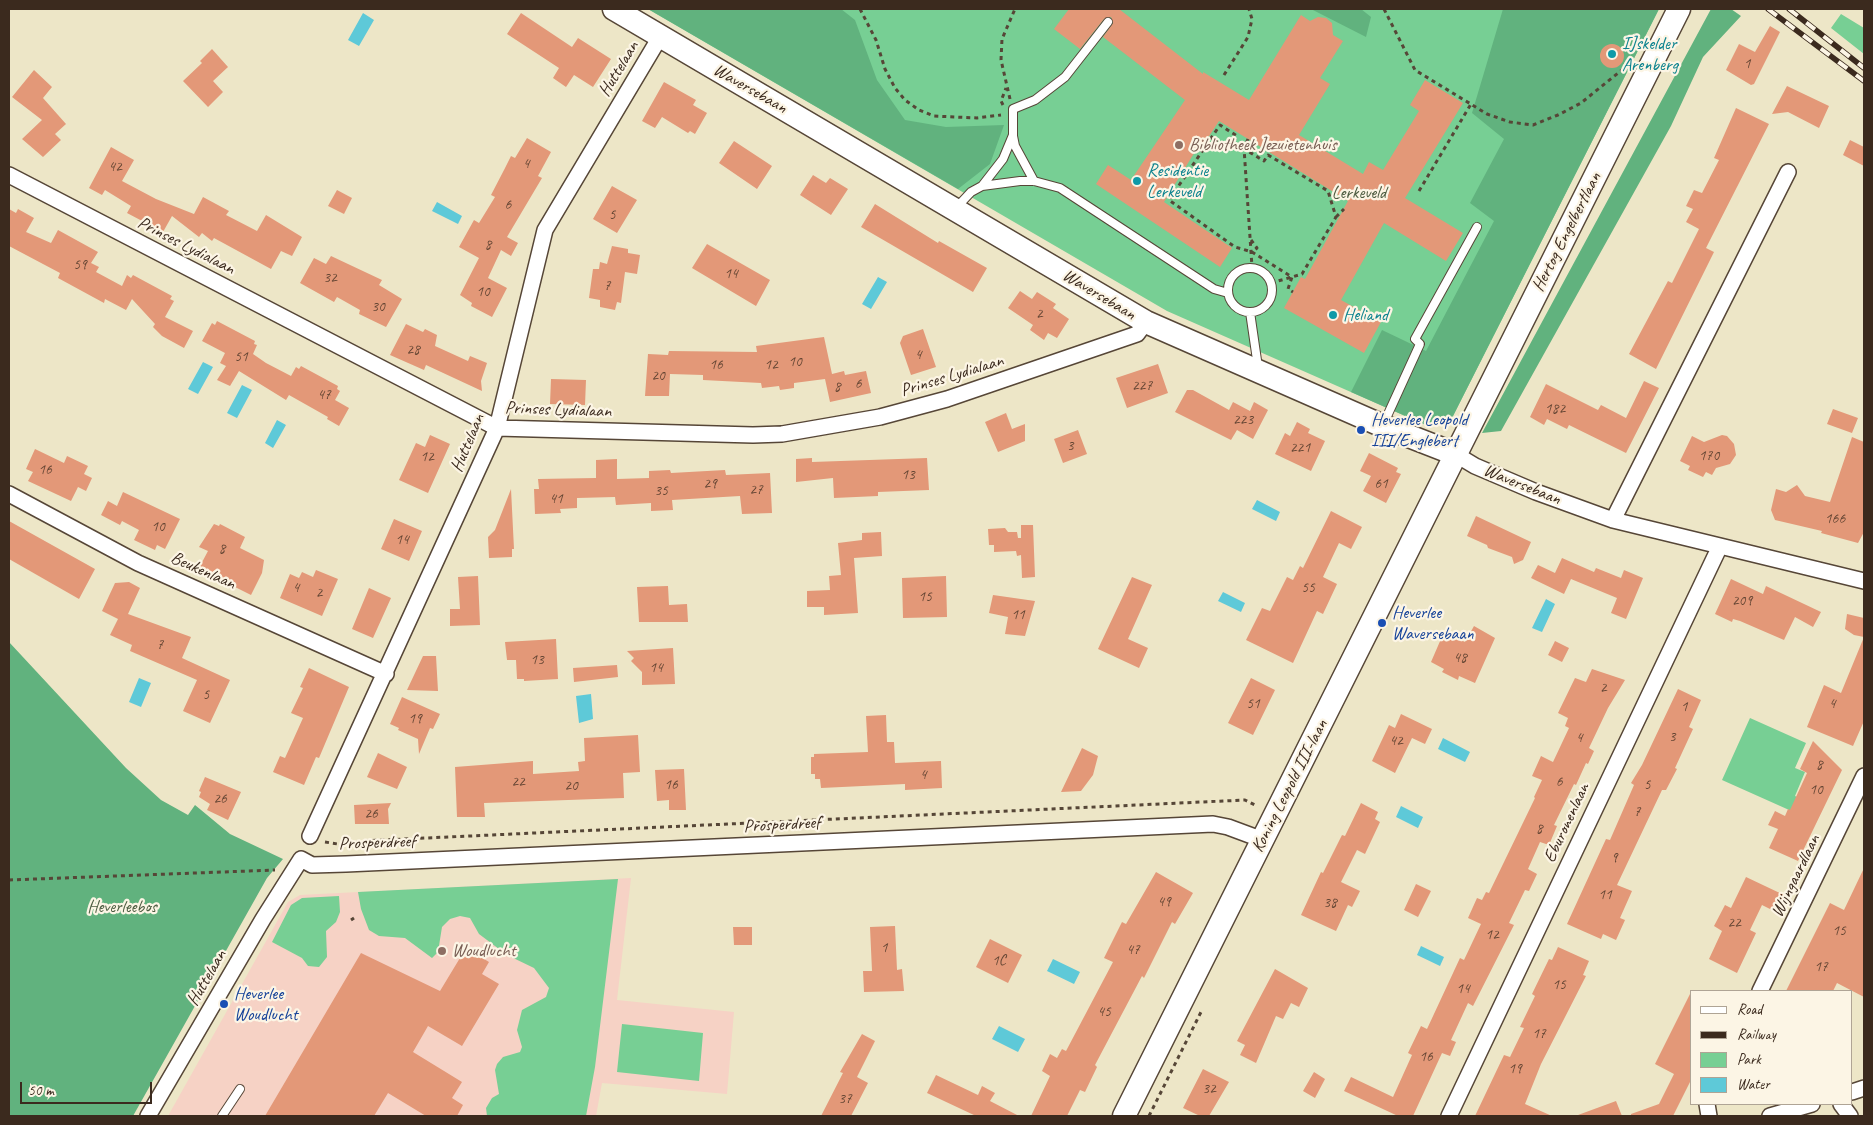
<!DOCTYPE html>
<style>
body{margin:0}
#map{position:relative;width:1873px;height:1125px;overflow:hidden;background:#ede6c7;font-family:Caveat,sans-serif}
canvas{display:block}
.frame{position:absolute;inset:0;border:10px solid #3b2a1e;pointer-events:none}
.legend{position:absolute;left:1690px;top:990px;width:162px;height:115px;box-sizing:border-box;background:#fcf5e5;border:1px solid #afa495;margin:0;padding:6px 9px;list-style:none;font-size:15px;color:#3b2a1e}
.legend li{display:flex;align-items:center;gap:10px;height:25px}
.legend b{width:25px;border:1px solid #afa495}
.scale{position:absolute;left:20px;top:1082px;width:132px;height:22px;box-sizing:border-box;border:2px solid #3b2a1e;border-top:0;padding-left:6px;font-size:15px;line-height:18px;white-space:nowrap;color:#3b2a1e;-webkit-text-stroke:4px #fcf5e5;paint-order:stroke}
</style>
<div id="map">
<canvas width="1873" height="1125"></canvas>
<div class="frame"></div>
<ul class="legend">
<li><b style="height:6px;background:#fff"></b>Road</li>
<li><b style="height:6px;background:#3b2a1e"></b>Railway</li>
<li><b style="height:14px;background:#77cf94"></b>Park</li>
<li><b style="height:14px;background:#5ec9d8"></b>Water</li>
</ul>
<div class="scale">50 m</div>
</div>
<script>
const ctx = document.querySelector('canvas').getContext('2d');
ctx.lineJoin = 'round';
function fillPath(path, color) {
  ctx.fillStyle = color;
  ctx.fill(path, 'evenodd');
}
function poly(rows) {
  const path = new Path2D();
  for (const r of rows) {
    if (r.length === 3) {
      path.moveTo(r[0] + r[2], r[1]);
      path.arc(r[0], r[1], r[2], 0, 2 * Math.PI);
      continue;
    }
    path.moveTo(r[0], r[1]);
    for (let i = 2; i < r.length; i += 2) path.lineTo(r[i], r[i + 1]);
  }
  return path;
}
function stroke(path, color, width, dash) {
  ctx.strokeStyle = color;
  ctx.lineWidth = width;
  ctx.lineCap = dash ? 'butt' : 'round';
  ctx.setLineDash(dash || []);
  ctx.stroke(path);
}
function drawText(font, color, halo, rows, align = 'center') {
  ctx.font = font + ' Caveat,sans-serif';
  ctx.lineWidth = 4.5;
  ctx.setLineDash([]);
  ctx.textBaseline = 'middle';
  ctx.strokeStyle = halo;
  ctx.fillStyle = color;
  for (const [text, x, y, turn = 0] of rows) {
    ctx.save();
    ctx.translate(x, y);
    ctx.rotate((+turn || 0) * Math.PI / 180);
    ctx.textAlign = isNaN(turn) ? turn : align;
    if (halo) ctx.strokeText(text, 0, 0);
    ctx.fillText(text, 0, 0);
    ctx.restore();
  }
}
fillPath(poly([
 [631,878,617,1000,734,1012,727,1094,602,1083,596,1116,168,1116,288,902,300,895]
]), '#f6d2c5');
fillPath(poly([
 [648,9,1659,9,1453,416,1441,425,1428,426,1167,311],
 [1841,14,1864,28,1864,54,1831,28],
 [1750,718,1806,743,1795,768,1805,772,1795,796,1822,808,1816,822,1722,780],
 [618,879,595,1067,586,1116,487,1116,486,1108,492,1098,499,1094,495,1070,497,1064,503,1057,520,1052,522,1047,517,1030,522,1010,546,997,549,988,534,968,507,955,479,934,470,918,460,916,450,919,442,927,438,952,432,958,405,938,379,936,369,930,361,909,358,892],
 [339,896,340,912,336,922,326,931,327,957,319,967,308,966,302,958,272,942,291,905,302,898],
 [622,1024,703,1033,699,1081,617,1072]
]), '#77cf94');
fillPath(poly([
 [648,9,841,9,855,20,877,80,905,120,946,127,1004,125,990,164,958,189],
 [1311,9,1361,9,1371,17,1366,37],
 [1503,9,1659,9,1453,416,1441,425,1428,426,1351,392,1382,330,1426,351,1494,221,1470,203,1504,139,1472,113],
 [1711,9,1731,9,1741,16,1703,57,1671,126,1501,431,1482,433],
 [9,642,126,768,161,800,188,815,195,805,230,834,283,859,267,878,133,1116,9,1116]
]), '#61b27e');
fillPath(poly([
 [363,13,374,20,359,46,348,40],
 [437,202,462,216,458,224,432,211],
 [878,277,887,282,871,309,862,304],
 [203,362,213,367,198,394,188,389],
 [242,385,252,390,237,418,227,413],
 [277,420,286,425,273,448,265,443],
 [1257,500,1280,512,1276,521,1252,509],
 [1223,592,1245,603,1241,612,1218,601],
 [1546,599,1555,604,1542,632,1532,628],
 [139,678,151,683,141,707,129,702],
 [591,694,593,719,579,723,576,696],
 [1443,738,1470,752,1465,762,1438,749],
 [1401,806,1423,817,1418,828,1396,817],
 [1421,946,1444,957,1440,966,1417,955],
 [1053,959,1080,972,1074,984,1047,971],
 [999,1026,1025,1039,1018,1052,992,1039]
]), '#5ec9d8');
fillPath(poly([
 [1069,9,1119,9,1203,74,1203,72,1249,100,1301,15,1310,21,1318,17,1326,18,1332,23,1333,35,1343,41,1320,78,1330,84,1299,135,1363,174,1369,162,1383,170,1419,111,1410,105,1425,80,1463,103,1405,198,1463,233,1446,261,1384,223,1341,300,1381,322,1364,353,1284,308,1301,277,1305,279,1348,201,1219,121,1204,144,1201,142,1164,202,1232,248,1220,267,1096,184,1108,165,1131,180,1185,100,1103,37,1113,23,1111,17,1104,19,1080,49,1054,29],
 [521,13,572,47,578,38,611,59,593,87,574,75,566,87,553,78,559,68,507,34],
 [1770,26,1780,32,1754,84,1751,85,1726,70,1739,44,1755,52],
 [1612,56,12],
 [212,49,228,67,213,81,223,92,208,107,183,81,202,63,200,61],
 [34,70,52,87,43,98,66,124,55,134,61,140,43,157,22,139,42,120,12,97],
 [664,82,696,100,693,105,707,113,695,134,690,131,688,133,662,117,655,128,642,121],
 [1787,86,1829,106,1819,128,1788,112,1772,114],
 [1736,108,1769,124,1706,248,1714,252,1656,369,1629,354,1668,281,1672,283,1699,229,1686,222,1693,209,1686,206,1694,190,1702,193,1719,160,1714,158],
 [527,138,551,152,538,176,542,178,507,237,518,243,511,256,501,250,488,278,507,288,492,317,471,306,472,303,460,295,479,258,459,247,474,220,479,223,495,197,491,195,504,170,511,156,515,158],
 [1850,140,1864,147,1864,166,1843,155],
 [734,141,772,166,757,189,719,163],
 [111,147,134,160,122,181,156,199,194,214,203,197,229,211,226,215,257,231,266,215,302,237,292,256,281,251,271,269,214,238,212,241,202,233,199,237,172,216,163,232,127,213,131,206,105,190,102,195,89,188],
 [813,175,826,183,830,178,848,189,831,215,800,195],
 [612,186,637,200,617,233,593,219],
 [337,190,352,198,344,214,328,206],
 [875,204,938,243,939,241,987,268,973,292,861,227],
 [9,209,16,213,18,209,34,218,26,232,51,243,58,230,98,252,91,263,99,267,96,272,122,286,127,275,131,278,133,275,172,296,170,299,174,301,165,317,193,331,184,348,162,336,153,327,155,324,132,299,126,310,105,299,104,303,58,278,60,273,9,246],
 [707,244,770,280,756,306,692,268],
 [612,246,628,249,628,253,640,255,637,274,625,272,621,303,617,302,615,310,600,307,600,300,589,298,593,269,599,269,600,262,607,264],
 [331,256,382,280,379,285,402,299,386,327,359,314,360,310,337,297,334,302,300,283,314,258,326,264],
 [1020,291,1032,299,1037,292,1056,304,1053,308,1069,319,1057,338,1048,333,1044,340,1030,330,1033,325,1008,308],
 [217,321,255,341,254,344,257,345,253,354,266,363,291,376,296,367,299,369,301,366,338,386,337,389,340,391,335,400,349,408,339,426,327,419,328,417,289,395,286,400,239,371,230,386,217,380,226,366,220,363,225,353,202,341,212,323,215,325],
 [406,324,423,332,425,329,437,335,435,346,468,361,470,356,487,363,481,381,482,391,426,365,424,370,390,355],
 [923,329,936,367,911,375,900,343,903,336],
 [824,337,832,374,844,371,845,375,866,371,871,393,830,402,825,379,794,383,794,388,780,390,779,386,762,388,761,383,703,380,703,375,670,374,669,396,645,396,648,354,668,355,669,351,757,352,756,346],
 [1158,364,1168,393,1127,408,1116,378],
 [551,379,586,380,585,405,550,404],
 [1644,381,1659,388,1626,453,1569,425,1567,429,1547,419,1544,425,1530,417,1546,384,1598,410,1601,405,1626,418],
 [1187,390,1193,390,1229,410,1233,402,1250,411,1254,402,1268,410,1253,439,1237,430,1231,440,1175,412],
 [1833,409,1858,418,1852,433,1827,424],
 [1006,413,1012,429,1025,424,1025,441,998,452,985,422],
 [1297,422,1310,429,1308,433,1325,441,1311,471,1275,454,1285,433,1290,436],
 [1078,430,1087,454,1063,463,1054,439],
 [430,435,450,444,428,493,399,480,416,443,425,447],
 [1722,435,1727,436,1734,444,1736,455,1730,464,1716,468,1712,475,1706,472,1703,477,1688,470,1690,466,1680,461,1692,436,1704,442],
 [1852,437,1864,442,1864,532,1858,543,1821,533,1822,531,1775,520,1771,510,1776,489,1786,492,1797,485,1805,496,1830,502],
 [35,449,64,463,67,456,88,466,84,474,92,478,86,491,78,487,71,501,28,481,33,472,26,469],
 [1369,453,1398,468,1396,472,1401,474,1386,503,1363,491,1371,476,1360,471],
 [812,458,812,462,927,458,929,490,878,492,878,496,834,498,833,478,796,482,796,459],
 [617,459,617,479,649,478,649,471,670,470,671,473,725,470,726,475,770,473,772,513,742,514,740,496,672,500,673,510,651,511,651,503,616,505,615,497,577,498,577,508,560,509,561,513,535,514,534,489,539,489,538,479,596,478,596,460],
 [511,489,514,549,512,549,512,557,489,558,488,537,495,530],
 [123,492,180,519,165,549,157,545,155,550,134,540,139,530,122,521,120,525,101,515,108,501,117,506],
 [1331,511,1362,527,1351,549,1339,543,1323,577,1337,584,1323,614,1317,611,1293,663,1246,640,1262,608,1270,611,1287,577,1293,580,1300,566,1303,568],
 [1476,516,1531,542,1523,560,1514,564,1512,557,1488,548,1487,545,1467,536],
 [394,519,422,531,409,561,381,549],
 [9,521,95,569,79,599,9,559],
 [214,524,219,526,220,524,245,537,240,548,264,560,262,573,251,595,231,585,233,583,200,566,208,551,199,547],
 [1021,525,1033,525,1035,577,1022,578,1021,555,1017,556,1016,551,994,552,994,545,989,545,988,529,1005,528,1008,532,1017,532,1018,538,1021,538],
 [881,532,882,556,854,558,858,613,824,615,824,607,807,607,807,591,830,590,829,576,841,575,838,543,862,540,862,533],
 [1562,558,1594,572,1596,568,1621,578,1624,570,1643,578,1626,619,1611,613,1617,598,1571,579,1564,594,1531,578,1538,565,1555,573],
 [316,570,338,579,322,616,280,598,290,574,299,578,302,572,313,577],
 [478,576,480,625,450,626,450,609,460,609,458,577],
 [946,576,947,617,903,618,902,578],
 [1132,577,1152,585,1128,639,1148,648,1139,668,1098,649],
 [1731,579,1763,594,1766,586,1821,612,1813,627,1795,617,1784,640,1740,621,1733,619,1732,622,1715,614],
 [129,582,140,588,128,614,191,637,182,658,230,680,210,723,183,711,197,680,130,651,132,645,110,635,118,619,102,611,115,583],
 [668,586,669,605,687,604,688,622,639,622,637,587],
 [369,588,391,598,373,638,352,629],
 [993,595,1035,601,1025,636,1005,634,1008,617,989,613],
 [1847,614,1864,618,1864,637,1854,635,1845,629],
 [1474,626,1495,638,1475,683,1459,676,1458,680,1442,672,1444,669,1431,662,1444,632,1465,642],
 [1864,637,1864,721,1853,746,1807,727,1824,685,1841,693],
 [556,639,558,679,524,681,524,679,517,679,516,660,507,660,505,642],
 [1555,641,1569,648,1562,662,1548,655],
 [673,648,675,684,642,685,642,672,631,661,634,658,627,651],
 [423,656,436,656,438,691,407,690],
 [617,665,618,677,574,682,573,668],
 [309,668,349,687,319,758,316,757,304,785,273,772,280,756,285,758,303,718,291,713,303,688,300,687],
 [1592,669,1625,680,1608,708,1589,748,1594,751,1588,764,1586,763,1576,785,1574,784,1554,825,1557,826,1549,845,1540,842,1528,869,1537,874,1529,891,1525,890,1509,923,1514,925,1473,1006,1468,1003,1451,1040,1456,1042,1450,1056,1442,1053,1413,1116,1398,1116,1344,1091,1351,1077,1393,1097,1412,1055,1408,1053,1421,1026,1427,1029,1460,958,1464,960,1481,924,1468,918,1477,898,1482,900,1486,892,1489,893,1535,798,1534,797,1542,780,1532,776,1541,756,1553,762,1569,728,1565,726,1568,718,1558,713,1575,678,1586,682],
 [1251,678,1275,690,1253,735,1228,723],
 [1678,689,1701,700,1689,727,1693,729,1675,768,1677,769,1666,790,1662,790,1617,885,1632,891,1620,918,1625,920,1616,940,1603,934,1601,939,1567,924,1606,839,1610,840,1634,785,1631,783,1642,765],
 [402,697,440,714,433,729,430,728,419,754,418,739,398,730,399,728,390,724],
 [1401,714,1432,729,1425,744,1412,738,1395,773,1372,761,1389,725,1395,728],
 [886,715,887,742,894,742,895,763,941,761,942,788,905,790,905,784,821,788,820,779,815,779,815,774,811,774,811,757,814,757,814,754,868,752,866,716],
 [638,735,640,772,623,773,624,798,484,803,485,817,457,817,455,767,533,761,533,774,579,771,578,762,585,761,584,738],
 [1813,741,1842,770,1798,861,1769,848,1778,829,1768,825,1775,811,1785,816,1788,809,1790,810,1807,773,1800,769],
 [1082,748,1098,756,1093,775,1081,791,1061,792],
 [378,753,407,767,397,789,367,777],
 [684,769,686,810,669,810,669,800,657,801,655,770],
 [205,777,241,792,228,820,207,810,210,804,199,797,201,792,199,791],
 [391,803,388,809,389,824,355,824,354,805],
 [1361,803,1378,812,1375,819,1380,822,1365,854,1357,850,1341,882,1360,891,1352,907,1348,905,1336,931,1301,915,1321,872,1323,873,1342,835,1345,836],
 [1864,868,1864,997,1837,983,1833,991,1786,991,1830,903,1844,910],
 [1156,872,1193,893,1175,924,1172,922,1144,978,1142,976,1095,1065,1097,1067,1085,1092,1080,1090,1067,1116,1031,1116,1050,1076,1042,1071,1050,1054,1057,1058,1062,1049,1066,1051,1113,962,1104,958,1122,922,1126,924],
 [1746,877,1784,895,1776,912,1762,905,1750,930,1756,933,1737,973,1709,959,1722,931,1714,926,1725,905,1731,908],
 [1416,884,1431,891,1418,917,1404,910],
 [895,926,897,970,902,969,904,991,864,992,863,971,872,971,870,927],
 [733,927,752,927,752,945,734,945],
 [990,939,1022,955,1008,983,976,967],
 [1558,947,1589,961,1583,975,1586,976,1541,1064,1525,1104,1552,1116,1475,1116,1504,1055,1510,1057,1524,1028,1520,1027,1535,996,1532,994,1549,959,1552,960],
 [466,948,489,962,482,974,499,984,462,1046,428,1026,413,1052,462,1082,452,1098,463,1105,457,1116,426,1116,388,1093,374,1116,265,1116,361,953,440,991],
 [1275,969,1308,988,1299,1007,1291,1003,1283,1019,1276,1016,1256,1063,1240,1055,1245,1045,1237,1041],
 [1692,990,1692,1078,1673,1116,1631,1116,1631,1114,1659,1104,1674,1074,1655,1064],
 [862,1034,875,1041,857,1077,868,1083,851,1116,821,1116,843,1073,840,1072],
 [1203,1069,1229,1082,1209,1116,1200,1116,1183,1108],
 [1314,1072,1325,1079,1315,1098,1303,1091],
 [936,1075,978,1095,982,1086,995,1093,990,1101,1019,1116,976,1116,927,1093],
 [1616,1101,1622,1116,1579,1116,1578,1115]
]), '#e39878');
const lane = poly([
 [1013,136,1015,146,1034,181],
 [982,186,1003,159,1013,135,1013,109,1035,100,1065,77,1108,22],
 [956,208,971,192,982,186,1020,181,1034,181,1060,188,1214,289,1228,293],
 [1250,290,22],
 [1250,312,1258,367],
 [1383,425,1420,344,1415,339,1477,227],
 [222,1116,240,1089]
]);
const street = poly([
 [9,175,497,428,753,435,782,434,880,417,947,399,1137,334,1146,322],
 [1455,454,1475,466,1536,492,1613,520,1864,581],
 [9,494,138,563,386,674],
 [1613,520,1788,172],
 [310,836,497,428,545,230,660,37],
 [1760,991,1864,776],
 [1852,1092,1864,1088],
 [1707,1104,1709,1116],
 [1841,1104,1850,1116],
 [148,1116,263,919,301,859,312,865,346,864,1213,824,1228,827,1263,840],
 [1449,1116,1720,546],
 [1770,1116,1812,1104]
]);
const secondary = poly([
 [614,9,1146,322,1383,426,1455,454],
 [1124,1116,1679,9]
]);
stroke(lane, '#564637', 10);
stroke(street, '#564637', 18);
stroke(secondary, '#564637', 25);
stroke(poly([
 [860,9,876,40,885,69,895,88,905,100,919,110,934,116,977,118,1001,115],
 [1384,9,1415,70,1487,114,1510,122,1533,125,1558,115,1581,103,1628,65],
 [1224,75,1248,37,1252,19,1249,9],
 [1010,99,1001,60,1002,39,1015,9],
 [1003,105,1001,101,1006,88],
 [1248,139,1244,148,1252,267],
 [1419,191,1471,104],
 [1336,217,1344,209],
 [1251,240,1257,248,1252,252],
 [1271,283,1292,277,1302,274,1336,217,1328,191,1268,155,1264,161,1233,142,1237,136,1220,125,1169,200,1235,247,1252,252,1292,277,1288,289,1293,292],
 [325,842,344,845,362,841,1245,800,1257,806],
 [9,880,275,870],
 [351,920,354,918],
 [1149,1116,1201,1012]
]), '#564637', 3, [4, 4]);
stroke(lane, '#fff', 8);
stroke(street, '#fff', 15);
stroke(secondary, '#fff', 22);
const rail = poly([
 [1768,9,1864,81],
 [1789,9,1864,68]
]);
stroke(rail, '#3b2a1e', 5.5);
stroke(rail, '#fcf5e5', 4, [11]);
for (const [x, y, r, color] of [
 [1612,54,5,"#0f9aa8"],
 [1179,145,5,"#8d6e63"],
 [1137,181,5,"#0f9aa8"],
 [1333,315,5,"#0f9aa8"],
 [1361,430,5,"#1a4fb4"],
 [1382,623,5,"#1a4fb4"],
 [442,951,5,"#8d6e63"],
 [224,1004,5,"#1a4fb4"]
]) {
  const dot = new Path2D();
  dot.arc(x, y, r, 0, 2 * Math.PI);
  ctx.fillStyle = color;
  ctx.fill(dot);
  stroke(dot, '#fcf5e5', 2);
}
drawText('15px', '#654634', null, [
 ["1",1747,64],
 ["4",526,164],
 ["42",115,167],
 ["6",508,205],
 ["5",612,215],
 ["8",488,245],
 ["59",80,265],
 ["14",731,274],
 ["32",330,278],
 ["7",607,286],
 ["10",483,292],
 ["30",378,307],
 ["2",1039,314],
 ["28",413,350],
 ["4",918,355],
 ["51",241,357],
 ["10",795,362],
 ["16",716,365],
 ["12",771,365],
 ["20",658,376],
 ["6",858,384],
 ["227",1142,386],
 ["8",837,387],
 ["47",324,395],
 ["182",1555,409],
 ["223",1243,420],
 ["3",1070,446],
 ["221",1300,448],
 ["170",1709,456],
 ["12",427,457],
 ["16",45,470],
 ["13",908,475],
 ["29",710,484],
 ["61",1381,484],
 ["27",756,490],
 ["35",661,491],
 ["41",556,499],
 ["166",1835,519],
 ["10",158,527],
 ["14",402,540],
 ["8",222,549],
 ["4",296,588],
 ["55",1308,588],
 ["2",319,593],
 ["15",925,597],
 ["209",1742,601],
 ["11",1018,615],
 ["7",160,645],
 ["48",1460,658],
 ["13",537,660],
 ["14",656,668],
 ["2",1603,688],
 ["5",206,695],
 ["51",1253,704],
 ["4",1832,704],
 ["1",1684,707],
 ["19",415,719],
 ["3",1672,737],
 ["4",1579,738],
 ["42",1396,741],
 ["8",1819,765],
 ["4",923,775],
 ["22",518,782],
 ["6",1559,782],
 ["16",671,785],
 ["5",1647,785],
 ["20",571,786],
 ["10",1816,790],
 ["26",220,799],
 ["7",1637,812],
 ["26",371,814],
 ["8",1539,829],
 ["9",1614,858],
 ["11",1605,895],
 ["49",1164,902],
 ["38",1330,903],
 ["22",1734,923],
 ["15",1839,931],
 ["12",1492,935],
 ["1",884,948],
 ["47",1133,950],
 ["1C",999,961],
 ["17",1821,967],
 ["15",1559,985],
 ["14",1463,989],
 ["45",1104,1012],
 ["17",1539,1034],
 ["16",1426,1057],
 ["19",1515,1069],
 ["32",1209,1089],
 ["37",845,1099]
]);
drawText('18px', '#0d838f', '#fcf5e5', [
 ["IJskelder",1622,44],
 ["Arenberg",1622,65],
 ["Residentie",1147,171],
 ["Lerkeveld",1147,192],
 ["Heliand",1343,315]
], 'left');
drawText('18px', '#3b2a1e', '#fcf5e5', [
 ["Huttelaan",619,69,-59],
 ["Waversebaan",750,89,30],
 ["Hertog Engelbertlaan",1567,232,-63],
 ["Prinses Lydialaan",186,246,27],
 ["Waversebaan",1099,295,31],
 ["Prinses Lydialaan",952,376,-17],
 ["Prinses Lydialaan",558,410,2],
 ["Huttelaan",468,443,-67],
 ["Waversebaan",1522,485,22],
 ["Beukenlaan",203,571,24],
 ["Koning Leopold III-laan",1290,786,-63],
 ["Eburonenlaan",1567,823,-65],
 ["Prosperdreef",782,825,-3],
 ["Prosperdreef",377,843,-2],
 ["Wijngaardlaan",1796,876,-64],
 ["Huttelaan",207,978,-60]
]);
drawText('18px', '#785e54', '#fcf5e5', [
 ["Bibliotheek Jezuietenhuis",1189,145],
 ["Woudlucht",452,951]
], 'left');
drawText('18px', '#4d5c41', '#fcf5e5', [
 ["Lerkeveld",1359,193],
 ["Heverleebos",122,907]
]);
drawText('18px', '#164399', '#fcf5e5', [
 ["Heverlee Leopold",1371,420],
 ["III/Englebert",1371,441],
 ["Heverlee",1392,613],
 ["Waversebaan",1392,634],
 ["Heverlee",234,994],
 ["Woudlucht",234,1015]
], 'left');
</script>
